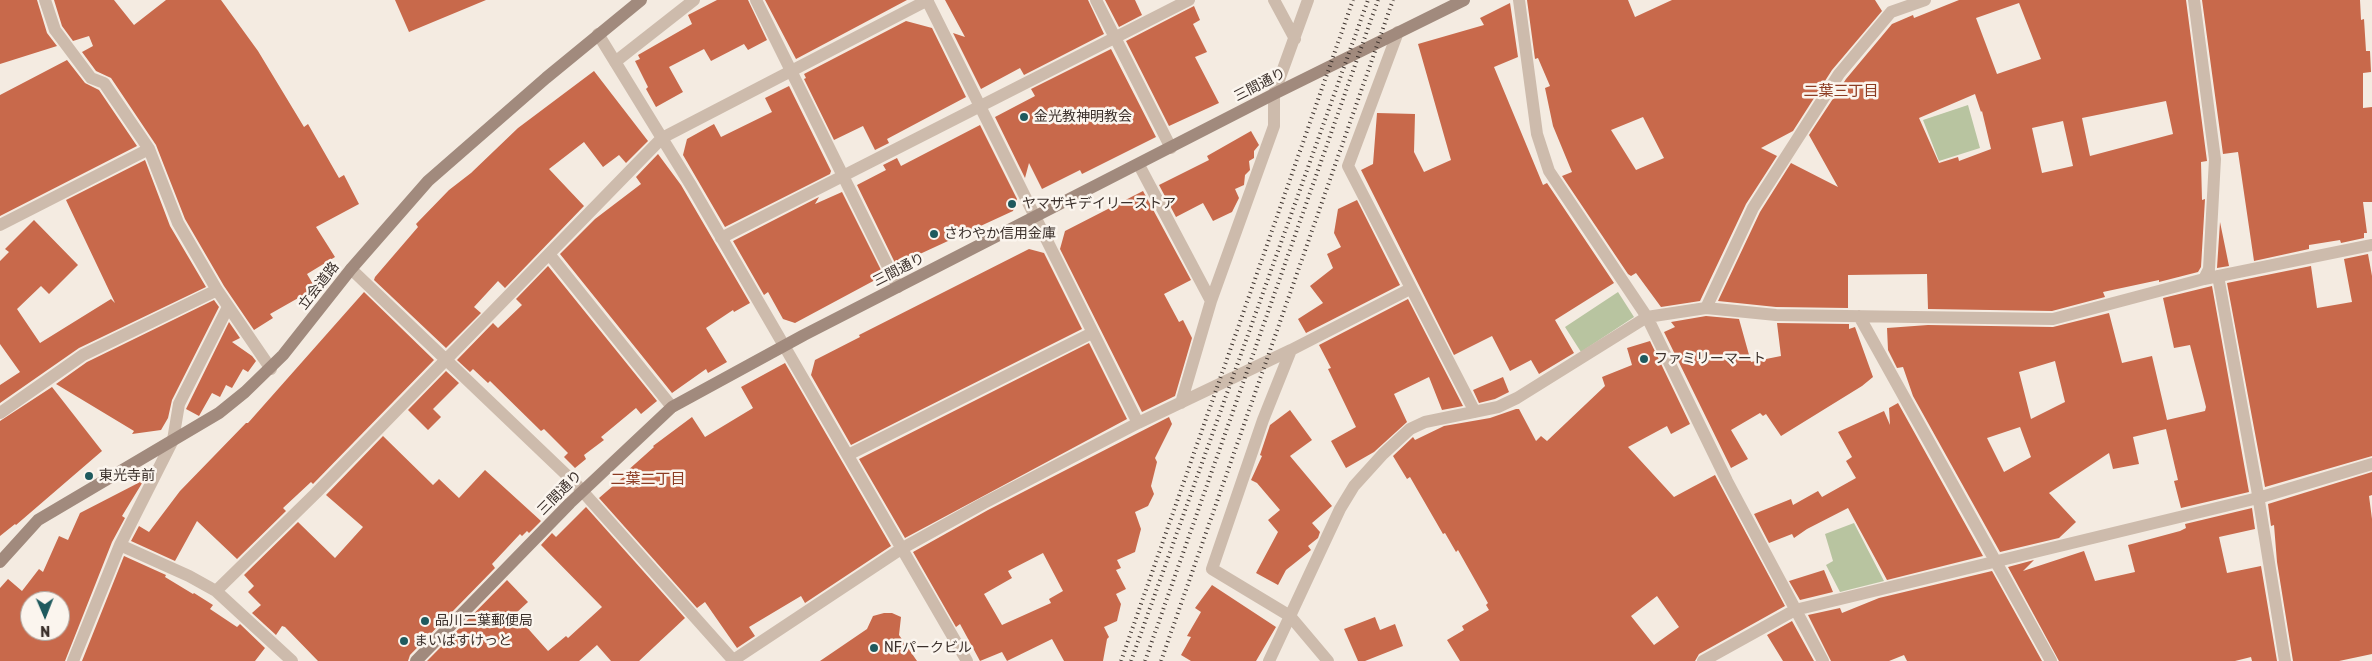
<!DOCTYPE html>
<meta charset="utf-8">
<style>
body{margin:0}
#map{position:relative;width:2372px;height:661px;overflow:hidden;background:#f4ebe1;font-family:Rubik,sans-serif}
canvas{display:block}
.north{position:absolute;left:20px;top:591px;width:50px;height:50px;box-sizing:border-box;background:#fbf5ee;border:1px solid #aea6a0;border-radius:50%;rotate:179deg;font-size:14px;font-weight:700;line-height:20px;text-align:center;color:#3b302b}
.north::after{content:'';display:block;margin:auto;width:18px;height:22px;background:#1f5a5e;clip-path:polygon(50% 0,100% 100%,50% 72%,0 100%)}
</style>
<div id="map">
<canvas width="2372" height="661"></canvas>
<div class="north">N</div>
</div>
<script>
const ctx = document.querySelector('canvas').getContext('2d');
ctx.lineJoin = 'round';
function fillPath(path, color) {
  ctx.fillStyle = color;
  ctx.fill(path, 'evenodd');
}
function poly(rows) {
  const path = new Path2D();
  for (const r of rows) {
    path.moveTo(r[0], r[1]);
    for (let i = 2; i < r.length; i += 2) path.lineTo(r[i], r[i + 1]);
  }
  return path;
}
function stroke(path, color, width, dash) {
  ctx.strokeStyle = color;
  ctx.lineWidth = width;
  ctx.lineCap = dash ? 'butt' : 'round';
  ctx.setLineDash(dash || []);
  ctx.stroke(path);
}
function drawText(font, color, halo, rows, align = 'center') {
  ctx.font = font + ' Rubik,"Noto Sans JP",sans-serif';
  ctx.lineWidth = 5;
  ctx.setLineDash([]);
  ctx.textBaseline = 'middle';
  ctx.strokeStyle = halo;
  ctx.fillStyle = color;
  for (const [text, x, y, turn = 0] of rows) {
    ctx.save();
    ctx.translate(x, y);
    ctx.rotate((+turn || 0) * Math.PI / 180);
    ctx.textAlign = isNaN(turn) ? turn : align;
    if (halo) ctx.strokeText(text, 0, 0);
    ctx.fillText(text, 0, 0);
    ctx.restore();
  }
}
fillPath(poly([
 [1968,105,1980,148,1939,161,1923,120],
 [1618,292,1634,317,1581,352,1565,327],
 [1854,523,1884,581,1840,592,1826,565,1833,561,1825,534]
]), '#b8c4a0');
fillPath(poly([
 [0,0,37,0,47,33,57,46,0,64],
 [54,0,114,0,134,25,166,0,221,0,258,51,304,127,308,124,339,178,344,175,359,204,316,227,335,257,307,274,317,291,301,300,300,297,270,314,273,318,254,330,224,286,185,219,156,145,111,78,96,71,82,52,93,46,89,36,73,41,62,26],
 [395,0,486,0,409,32],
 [717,0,748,0,767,40,748,50,744,44,711,61,704,49,669,67,683,92,656,107,646,89,648,87,635,61,640,59,638,55,692,24,688,15],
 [765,0,907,0,796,59],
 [945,0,1088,0,1104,34,1024,75,1020,68,981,89,953,33,965,37],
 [1105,0,1135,0,1142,15,1119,27],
 [1527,0,1628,0,1635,17,1672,0,1875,0,1882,11,1832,70,1793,131,1761,148,1777,156,1746,204,1700,301,1661,307,1636,273,1631,276,1628,274,1562,176,1572,172,1553,126,1545,88,1550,86,1538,58,1535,59],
 [1643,117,1664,158,1636,170,1611,130],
 [1959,0,2186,0,2207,161,2201,162,2202,200,2205,199,2201,267,2198,272,2159,282,2159,280,2103,292,2105,297,2052,311,1928,309,1927,274,1848,275,1848,308,1776,307,1718,301,1760,212,1791,163,1838,187,1809,135,1846,79,1892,24,1913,15,1914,18],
 [2019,3,2041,59,1997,74,1976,18],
 [1975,94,1981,112,1982,111,1991,149,1959,161,1958,157,1939,163,1919,118],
 [2166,101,2173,134,2090,156,2082,118],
 [2063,121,2073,166,2042,173,2032,128],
 [2202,0,2360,0,2361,20,2364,19,2366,51,2370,51,2371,72,2363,73,2363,108,2372,107,2372,202,2363,202,2367,233,2364,233,2364,238,2341,243,2340,240,2309,245,2309,249,2254,261,2238,152,2223,154],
 [1510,3,1518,57,1494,67,1543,185,1547,183,1614,283,1555,320,1574,353,1539,374,1531,360,1510,371,1492,336,1454,355,1361,170,1373,164,1377,113,1415,114,1414,152,1424,172,1451,160,1418,44,1484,25,1480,18],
 [1194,6,1200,20,1193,24,1207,52,1195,57,1219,103,1169,126,1126,41],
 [906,21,932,28,966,97,887,139,889,143,875,150,863,126,834,140,804,79,806,78,804,74],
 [1111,49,1156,137,1082,174,1080,170,1042,189,1029,163,1025,178,995,117,1035,96,1031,89],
 [67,60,85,83,99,90,137,146,0,216,0,95],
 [594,71,648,141,626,163,619,155,603,167,584,142,549,169,584,206,505,288,498,281,474,307,481,313,446,348,374,280,375,277,418,227,416,224,449,190,471,173,518,128],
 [789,86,831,171,830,174,725,227,683,155,687,139,714,124,721,137,772,112,765,98],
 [980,125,1017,199,1013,211,896,265,857,185,886,170,883,165,897,158,901,166],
 [1251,131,1259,145,1254,151,1254,158,1249,161,1250,170,1245,175,1244,185,1235,189,1239,198,1232,212,1213,221,1203,203,1176,217,1159,185,1209,160,1207,156],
 [658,154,681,185,750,303,734,312,733,310,706,328,727,362,708,373,706,369,672,393,560,254,595,219,641,184,636,177],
 [145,160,170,226,206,287,79,348,0,403,0,385,20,372,0,344,0,261,9,252,5,249,34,220,78,265,49,294,41,286,17,309,40,343,111,299,115,303,66,200],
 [1143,191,1191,280,1164,294,1179,322,1183,320,1192,338,1175,396,1142,412,1060,249,1065,231],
 [842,192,882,272,875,276,877,279,795,323,783,319,768,292,764,295,733,241,819,197,815,204],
 [1357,200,1400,285,1306,333,1298,319,1323,303,1310,286,1333,268,1327,254,1341,247,1334,233,1338,209],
 [2220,222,2229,266,2217,268],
 [1029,249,1044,253,1082,329,851,445,811,375,815,360,860,337,859,335],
 [2368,254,2372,276,2372,456,2265,487,2227,283,2311,266,2317,308,2352,302,2344,259],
 [548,266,657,401,641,414,636,408,601,437,604,440,584,455,586,459,575,468,564,457,568,453,544,429,541,431,490,381,488,383,473,369,470,372,457,360,493,323,498,328,522,305,516,299],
 [2212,286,2249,492,2181,508,2174,481,2178,480,2166,429,2133,437,2139,464,2113,469,2109,453,2049,493,2076,522,2059,538,2000,552,1913,396,1903,367,1897,368,1888,350,1887,328,1928,325,2053,327,2109,313,2122,363,2152,356,2167,420,2205,411,2206,407,2190,345,2174,348,2163,298],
 [2055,361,2065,402,2031,419,2019,372],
 [2020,427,2031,457,2004,472,1987,438],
 [364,292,434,360,313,484,311,482,283,508,286,511,237,559,197,521,175,561,131,541,139,526,149,532,180,491,246,423,248,423],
 [1408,299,1463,406,1442,410,1429,377,1394,394,1407,422,1374,452,1346,468,1331,441,1356,427,1328,369,1331,368,1319,345],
 [214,300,219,307,172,400,168,418,161,430,132,434,134,431,56,384,87,362],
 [1706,316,1739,319,1751,362,1781,356,1777,323,1849,324,1849,329,1855,327,1873,377,1862,386,1781,436,1766,414,1763,416,1760,413,1731,430,1748,459,1731,468,1664,332,1675,327,1671,322],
 [229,322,240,338,232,342,252,356,256,361,248,372,243,369,232,388,226,385,220,397,212,393,199,416,186,409,187,407],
 [1650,341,1690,424,1671,434,1667,426,1628,447,1674,497,1715,475,1785,606,1699,654,1695,661,1460,661,1447,640,1464,630,1462,626,1489,610,1486,605,1488,603,1458,550,1456,552,1445,533,1443,534,1410,477,1407,479,1393,456,1413,437,1415,440,1444,426,1490,418,1516,409,1519,409,1536,441,1541,436,1547,441,1605,386,1602,377,1632,365,1627,348],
 [1657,596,1679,627,1654,645,1631,616],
 [1089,343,1127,419,905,538,859,459],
 [785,363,891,546,805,603,801,596,749,627,755,636,737,648,705,602,697,608,599,498,628,473,626,472,654,447,653,446,692,417,705,437,753,408,741,387],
 [446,371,459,383,433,409,441,417,428,430,408,410],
 [1503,377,1509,392,1495,399,1479,403,1473,390],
 [52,387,102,451,16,525,15,524,0,536,0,421],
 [1898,403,1983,556,1887,580,1848,508,1807,529,1794,538,1792,534,1769,543,1754,514,1791,499,1793,505,1818,491,1822,497,1856,478,1846,461,1852,457,1838,432,1884,411,1890,425,1889,408],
 [1290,410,1312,440,1290,456,1332,506,1312,523,1320,532,1318,538,1308,546,1311,550,1286,570,1278,585,1256,573,1278,532,1268,520,1280,510,1257,483,1251,480,1262,456,1260,455,1270,425],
 [1169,417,1172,424,1155,458,1157,462,1151,486,1154,494,1148,506,1135,512,1141,529,1135,552,1117,560,1121,568,1116,570,1126,589,1116,594,1121,604,1117,621,1104,627,1109,637,1107,639,1103,661,1064,661,1052,639,1007,661,1002,652,980,661,960,624,956,627,913,552,988,510],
 [1043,553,1063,591,1049,599,1051,603,1002,625,984,594,1012,578,1008,571],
 [383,436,433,485,439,479,459,498,485,470,541,521,529,533,527,531,522,536,520,534,492,564,495,568,410,655,408,661,318,661,285,627,282,626,276,635,252,613,261,605,248,592,254,586,244,575,298,522,335,558,363,527,326,495],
 [2372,472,2372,495,2369,496,2372,519,2372,654,2339,661,2293,661,2277,562,2274,525,2271,526,2268,504],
 [144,480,122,516,125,518,112,542,65,661,0,661,0,588,8,579,22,591,39,569,43,572,59,536,68,540,80,513],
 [30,601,60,601,60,631,30,631],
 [586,507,685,618,639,661,611,661,597,645,579,661,427,661,507,580,528,602,515,614,548,651,566,636,568,638,602,607,541,545,552,533,556,537],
 [2252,508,2255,529,2219,537,2227,573,2261,566,2277,661,2252,661,2251,657,2235,661,2059,661,2008,567,2034,560,2023,571,2084,551,2095,581,2135,572,2128,545,2180,531,2186,528,2185,524],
 [124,556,166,575,165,577,193,594,194,593,213,605,210,609,237,627,240,624,265,648,255,661,82,661],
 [1824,570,1833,592,1800,600,1789,581],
 [1992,571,2042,661,1907,661,1904,655,1889,661,1831,661,1808,615,1840,608,1842,613,1879,598],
 [1212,585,1276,627,1256,661,1191,661,1181,655,1191,637,1187,636,1201,612,1195,608],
 [884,613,892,613,901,617,899,635,917,661,820,661,867,629,873,616],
 [1375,617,1380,630,1395,624,1403,646,1365,661,1358,661,1344,629],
 [1792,621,1814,661,1783,661,1767,635]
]), '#c8694b');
stroke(poly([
 [45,0,55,30,91,78,104,83,149,149,178,223,217,290,271,369],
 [756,0,898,287],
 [927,0,1138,423],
 [1096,0,1171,148],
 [1274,0,1295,39],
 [1519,0,1537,134,1549,171,1647,317,1727,481,1823,661],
 [2194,0,2215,159,2209,269,2204,279],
 [1398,32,1348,166,1475,412],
 [598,34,692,187,967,661],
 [615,62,694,0],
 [1139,165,1211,301,1181,403],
 [0,225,149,149],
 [721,238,1189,0],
 [549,254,672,407],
 [351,269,576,484,733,660],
 [2218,276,2257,489,2285,661],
 [1211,301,1274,126,1274,94,1308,0],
 [1706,308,1753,208,1839,74,1891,12,1925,0],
 [1859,316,2051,661],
 [1291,350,1263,420,1212,569,1290,616,1328,661],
 [0,413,83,355,217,290],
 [848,455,1092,333],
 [120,545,189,576,216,591,292,661],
 [216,591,316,493,662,138,928,0],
 [73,661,120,545,173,440,179,404,228,307],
 [732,661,901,549,984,503,1138,423,1291,350,1410,289],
 [1269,661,1340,509,1354,486,1383,454,1410,429,1425,422,1498,407,1517,398,1647,317,1706,308,1776,315,2053,319,2204,279,2372,245],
 [1703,661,1795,610,2258,498,2372,464]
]), '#cdbbac', 12);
stroke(poly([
 [0,562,38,520,219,413,245,392,283,355,351,269,428,181,546,78,641,0],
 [416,661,570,503,672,407,804,335,1274,94,1464,0]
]), '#a18a7d', 12);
stroke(poly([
 [1121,661,1353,0],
 [1131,661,1368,0],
 [1145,661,1378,0],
 [1161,661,1393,0]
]), '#3b302b', 4, [1, 4]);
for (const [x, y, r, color] of [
 [1024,117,5,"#1f5a5e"],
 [1012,204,5,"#1f5a5e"],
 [934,234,5,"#1f5a5e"],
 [1644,359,5,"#1f5a5e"],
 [89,476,5,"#1f5a5e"],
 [425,621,5,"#1f5a5e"],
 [404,641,5,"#1f5a5e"],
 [874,648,5,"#1f5a5e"]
]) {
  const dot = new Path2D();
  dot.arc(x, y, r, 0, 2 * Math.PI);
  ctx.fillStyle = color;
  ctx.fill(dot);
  stroke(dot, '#fbf5ee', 2);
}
drawText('14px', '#3b302b', '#fbf5ee', [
 ["三間通り",1260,85,-27],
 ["三間通り",899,270,-27],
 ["立会道路",319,286,-52],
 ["三間通り",560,493,-45]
]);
drawText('14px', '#3b302b', '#fbf5ee', [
 ["金光教神明教会",1034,117],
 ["ヤマザキデイリーストア",1022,204],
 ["さわやか信用金庫",944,234],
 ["ファミリーマート",1654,359],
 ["東光寺前",99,476],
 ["品川二葉郵便局",435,621],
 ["まいばすけっと",414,641],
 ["NFパークビル",884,648]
], 'left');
drawText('15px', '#8c3b22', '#fbf5ee', [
 ["二葉三丁目",1841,92],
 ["二葉二丁目",648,480]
]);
</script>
